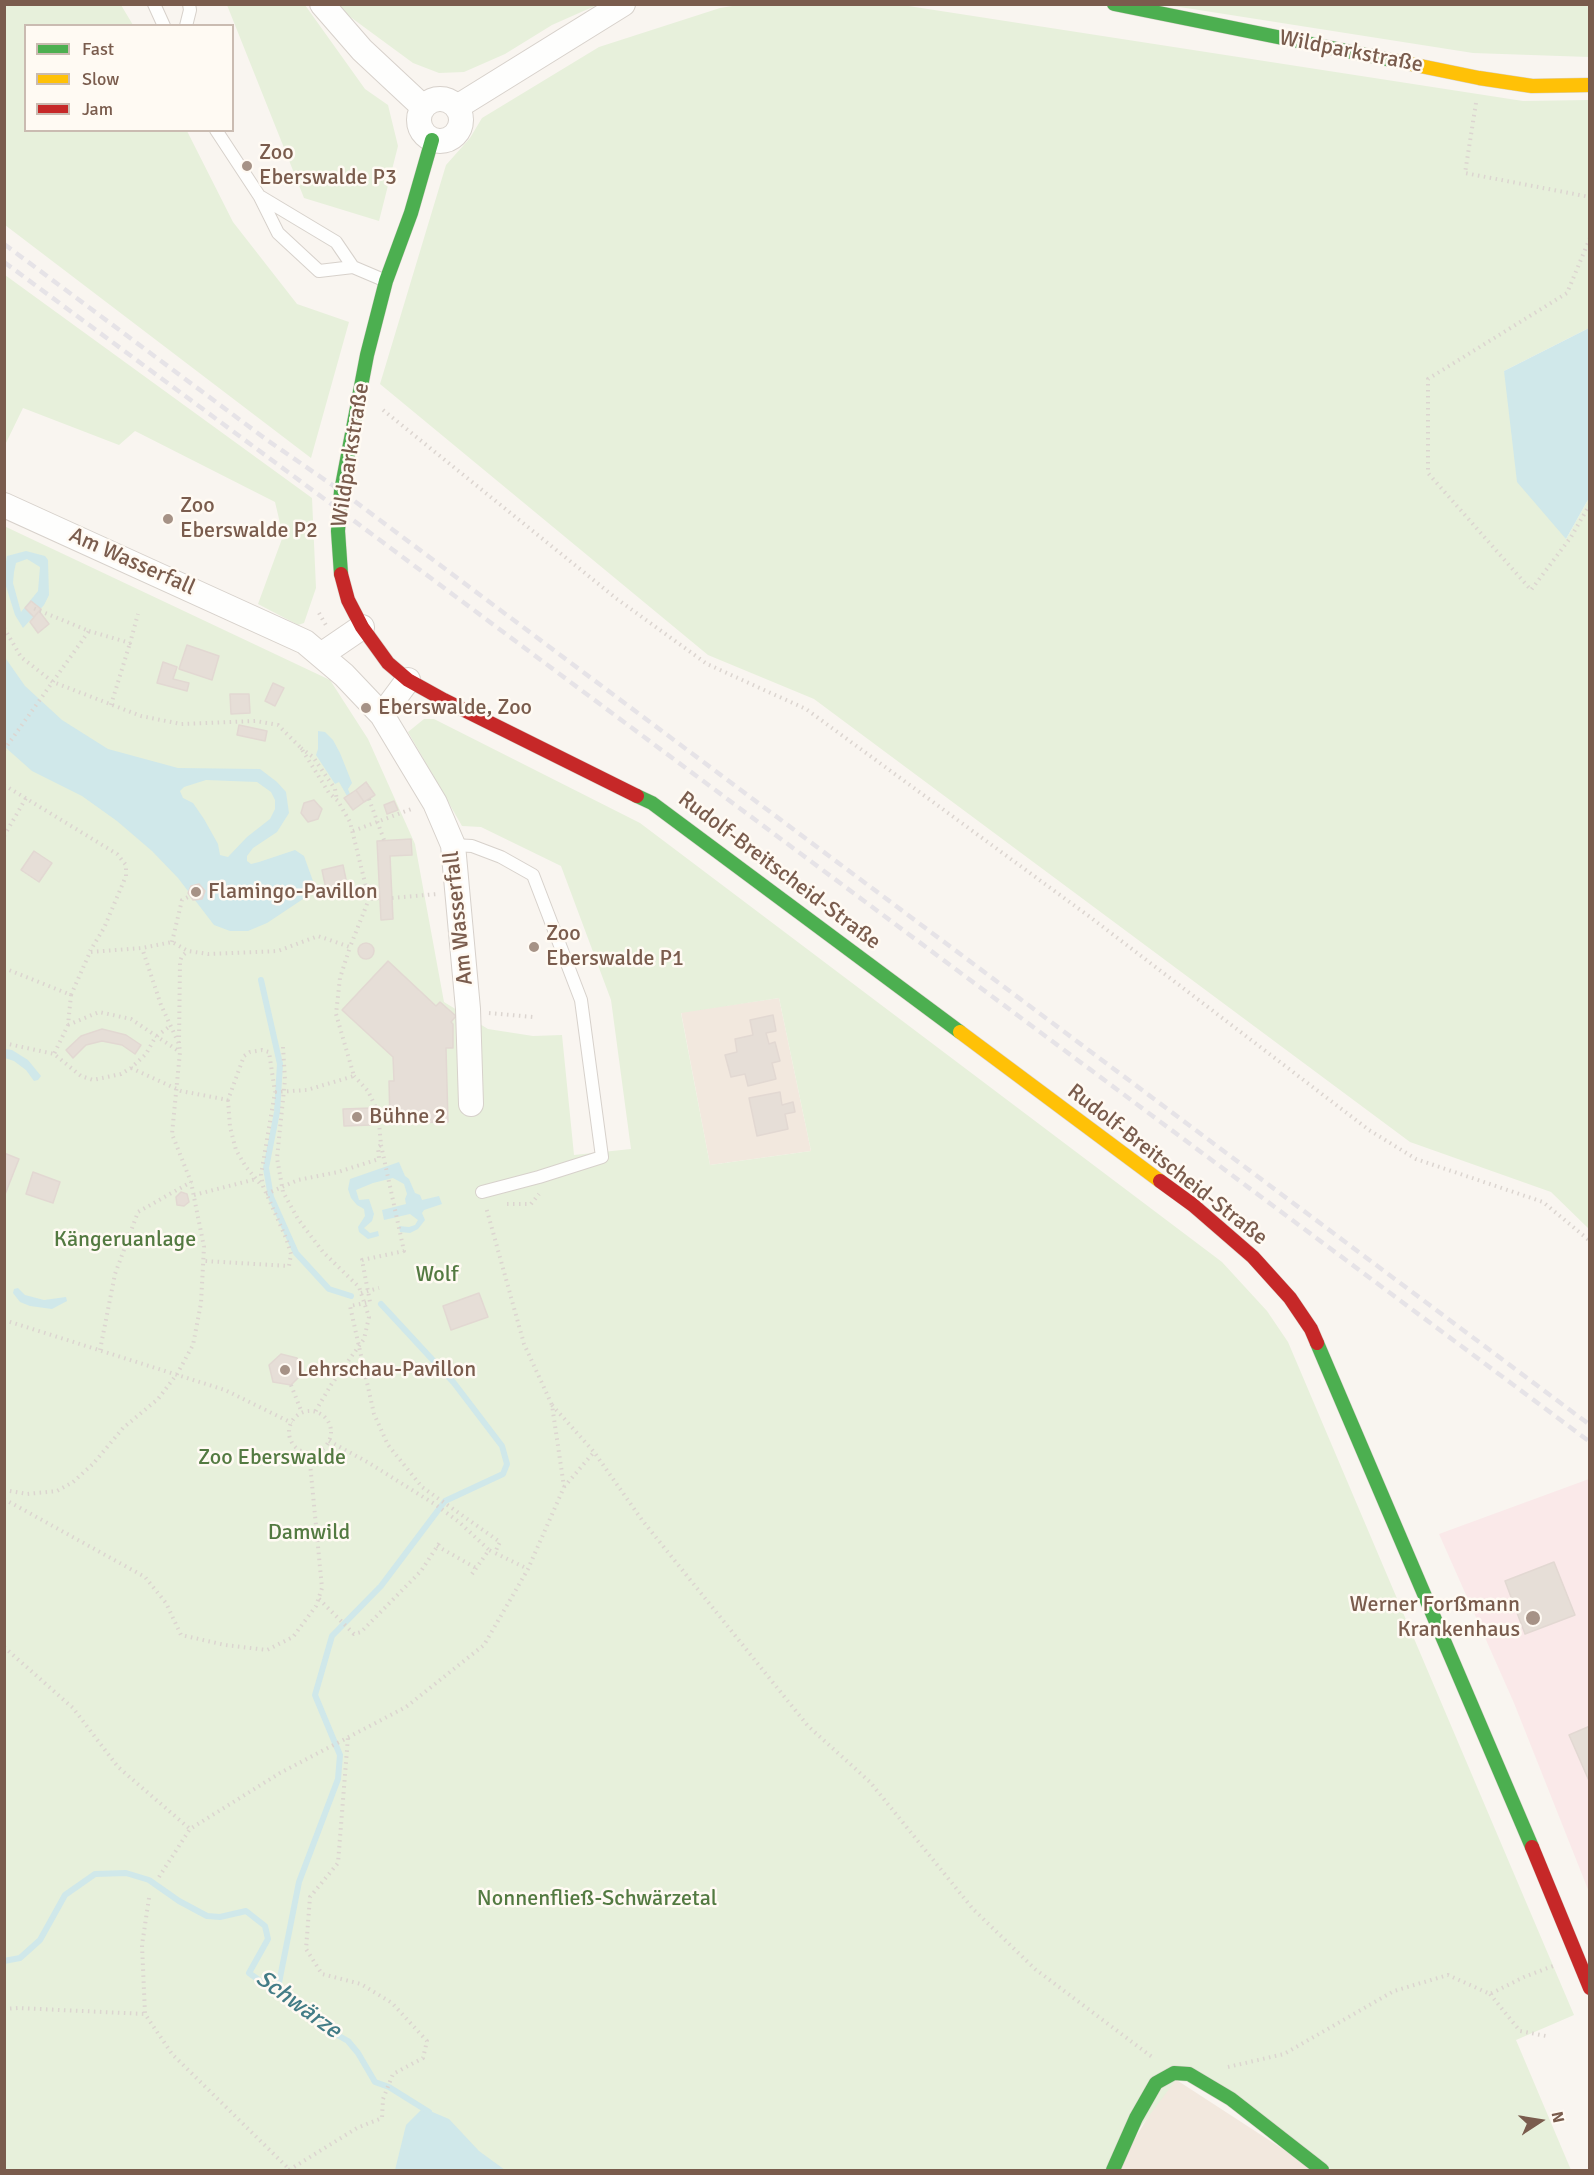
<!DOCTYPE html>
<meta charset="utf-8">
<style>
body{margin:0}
#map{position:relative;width:1594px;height:2175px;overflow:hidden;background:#f9f5f0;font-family:Signika,sans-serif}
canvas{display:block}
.frame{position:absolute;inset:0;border:6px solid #7a5c4d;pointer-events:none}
.legend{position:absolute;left:24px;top:24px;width:210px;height:108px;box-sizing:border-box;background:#fffaf3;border:2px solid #cabbb1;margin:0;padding:8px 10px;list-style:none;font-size:18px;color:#7a5c4d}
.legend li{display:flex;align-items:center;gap:12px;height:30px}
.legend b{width:30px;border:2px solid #cabbb1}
.north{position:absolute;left:1510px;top:2091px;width:60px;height:60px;-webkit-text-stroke:4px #fffaf3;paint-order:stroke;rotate:78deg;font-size:16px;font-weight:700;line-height:24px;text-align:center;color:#7a5c4d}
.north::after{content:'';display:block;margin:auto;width:21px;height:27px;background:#7a5c4d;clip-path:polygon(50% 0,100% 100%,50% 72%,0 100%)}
</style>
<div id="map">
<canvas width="1594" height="2175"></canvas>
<div class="frame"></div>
<ul class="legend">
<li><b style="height:8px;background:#4caf50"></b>Fast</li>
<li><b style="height:8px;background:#ffc107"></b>Slow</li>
<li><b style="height:8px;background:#c62828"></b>Jam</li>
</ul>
<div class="north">N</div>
</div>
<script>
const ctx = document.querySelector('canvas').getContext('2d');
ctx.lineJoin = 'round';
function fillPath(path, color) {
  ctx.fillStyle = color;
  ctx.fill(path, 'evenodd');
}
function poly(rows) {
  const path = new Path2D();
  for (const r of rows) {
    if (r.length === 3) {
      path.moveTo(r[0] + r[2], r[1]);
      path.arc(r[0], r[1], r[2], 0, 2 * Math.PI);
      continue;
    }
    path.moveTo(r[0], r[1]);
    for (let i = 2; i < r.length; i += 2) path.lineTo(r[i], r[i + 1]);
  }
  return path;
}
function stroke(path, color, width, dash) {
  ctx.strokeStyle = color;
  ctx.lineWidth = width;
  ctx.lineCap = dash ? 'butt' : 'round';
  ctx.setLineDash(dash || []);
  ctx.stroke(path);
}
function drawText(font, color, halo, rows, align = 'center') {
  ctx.font = font + ' Signika,sans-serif';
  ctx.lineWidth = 5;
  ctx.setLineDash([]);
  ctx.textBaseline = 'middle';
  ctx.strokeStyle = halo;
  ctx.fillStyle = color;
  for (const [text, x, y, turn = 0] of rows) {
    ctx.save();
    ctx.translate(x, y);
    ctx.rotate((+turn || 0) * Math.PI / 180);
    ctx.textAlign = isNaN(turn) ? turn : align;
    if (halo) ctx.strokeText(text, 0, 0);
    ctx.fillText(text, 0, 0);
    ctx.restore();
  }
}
fillPath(poly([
 [779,998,811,1151,710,1165,681,1012],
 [1172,2077,1315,2170,1116,2170]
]), '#f2e8de');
fillPath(poly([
 [1589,1479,1589,1892,1514,1703,1439,1534]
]), '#fae9e9');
fillPath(poly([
 [745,4,902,5,1523,101,1589,100,1589,328,1504,371,1566,539,1589,498,1589,1229,1551,1192,1410,1142,814,699,708,655,380,384,446,165,470,138,482,118,599,47,720,8],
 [4,5,121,5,133,25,26,26,26,130,187,131,233,222,297,304,349,322,311,458,5,225],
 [227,5,305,5,365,89,388,105,398,146,379,221,304,198],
 [334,5,597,5,552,25,505,54,464,72,439,73,413,63],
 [1167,5,1589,5,1589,57,1473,53],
 [5,275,312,498,316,588,304,623,298,625,258,604,283,536,275,502,135,431,119,445,23,408,5,445],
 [4,526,330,680,368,739,415,844,444,1002,488,1029,533,1036,562,1035,574,1155,631,1149,611,1000,561,866,481,827,462,826,408,732,424,719,434,719,640,823,1222,1262,1267,1311,1288,1342,1574,2015,1516,2040,1571,2170,1327,2170,1185,2068,1108,2170,5,2170],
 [779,998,811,1151,710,1165,681,1013]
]), '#e7f0db');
fillPath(poly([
 [1589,328,1589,498,1566,539,1517,482,1504,371],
 [26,551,45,556,48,560,49,595,44,605,23,628,15,615,5,583,5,568,7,556],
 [27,559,40,567,38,591,21,612,13,583,14,572,16,563],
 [4,656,25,686,62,720,108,749,178,768,260,769,277,782,286,792,289,813,277,832,253,848,247,856,247,861,251,864,259,862,295,850,304,856,313,881,303,899,267,923,248,931,230,931,214,925,178,878,152,851,117,821,82,796,32,771,5,747],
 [206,780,257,782,271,792,275,800,275,809,270,819,247,837,228,857,220,855,218,844,204,819,193,803,183,798,180,791,184,787],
 [318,731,325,732,333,740,340,753,352,783,348,789,350,794,347,796,339,782,335,784,316,755,318,749],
 [4,1049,12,1050,28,1060,41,1076,38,1080,34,1081,26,1070,14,1061,5,1058],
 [399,1162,405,1176,409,1179,415,1193,420,1195,422,1200,439,1196,442,1204,424,1210,422,1213,425,1220,418,1229,410,1233,400,1232,399,1226,409,1227,415,1225,418,1220,410,1214,384,1220,382,1210,406,1204,405,1199,407,1194,404,1184,393,1178,373,1183,356,1190,359,1200,369,1199,374,1214,372,1221,364,1228,370,1233,378,1231,379,1236,368,1239,359,1232,358,1227,365,1216,364,1209,357,1205,351,1198,348,1189,350,1179],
 [18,1288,25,1295,44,1300,66,1297,67,1301,52,1309,30,1306,20,1302,13,1293,14,1289],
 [423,2108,449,2119,479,2151,505,2170,395,2170,406,2125]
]), '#d0e8ea');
stroke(poly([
 [261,980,280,1064,277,1112,266,1168,271,1197,296,1253,329,1289,351,1296],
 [4,1961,20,1958,40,1940,65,1895,95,1874,126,1873,149,1880,179,1901,207,1916,220,1917,246,1911,265,1926,268,1939,249,1973,277,1993,310,2008,332,2032,348,2041,358,2053,375,2082,389,2087,429,2112],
 [277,1993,299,1882,338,1779,340,1755,315,1695,332,1636,381,1586,445,1501,503,1474,507,1464,502,1446,454,1383,381,1304]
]), '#d0e8ea', 6);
const building = poly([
 [31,601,41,609,34,617,25,608,31,601],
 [39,611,49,624,38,633,30,622,39,611],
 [187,645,219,656,212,680,179,669,187,645],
 [163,662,177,667,173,679,189,683,187,691,157,683,163,662],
 [273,683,284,688,275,706,265,701,273,683],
 [230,694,249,694,250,713,231,714,230,694],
 [239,725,267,731,265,741,237,735,239,725],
 [366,782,375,795,364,802,356,790,366,782],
 [356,790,364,802,353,810,344,798,356,790],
 [314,800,322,809,318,819,308,822,301,813,304,803,314,800],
 [394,801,398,810,387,814,384,805,394,801],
 [411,839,412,855,390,856,393,919,381,920,377,841,411,839],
 [34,851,52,863,39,882,21,870,34,851],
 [343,865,348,889,327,894,322,870,343,865],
 [199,884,205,891,202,899,193,900,188,893,191,886,199,884],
 [366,951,8],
 [388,961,436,1006,440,1002,456,1016,451,1022,453,1024,453,1048,446,1048,448,1122,390,1123,389,1081,394,1081,393,1057,342,1010,388,961],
 [773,1015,776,1031,766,1033,769,1044,775,1042,780,1061,772,1063,776,1079,748,1086,745,1074,731,1077,725,1055,737,1052,735,1039,753,1035,750,1020,773,1015],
 [102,1029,126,1035,141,1045,135,1054,122,1045,102,1041,86,1045,73,1058,66,1050,81,1036,102,1029],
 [780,1092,782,1105,793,1102,795,1112,785,1114,788,1129,757,1136,749,1098,780,1092],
 [371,1108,371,1125,344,1126,343,1109,371,1108],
 [4,1153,19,1159,4,1197,4,1153],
 [33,1172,60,1182,53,1203,26,1194,33,1172],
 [181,1192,187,1194,189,1202,184,1206,177,1205,176,1197,181,1192],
 [479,1293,488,1317,451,1330,443,1306,479,1293],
 [281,1354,297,1358,302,1374,291,1385,273,1382,269,1365,281,1354],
 [1554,1562,1575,1615,1525,1634,1505,1581,1554,1562],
 [1590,1726,1590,1783,1569,1735,1590,1726]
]);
fillPath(building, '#e6ded7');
stroke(building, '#e2d8d2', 1.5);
const lane = poly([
 [154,4,164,26],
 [186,26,190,10,189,4],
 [216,130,260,197,278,233,319,271,353,267],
 [261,197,336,242,353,267,386,281],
 [453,845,472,846,501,857,533,875,581,1000,602,1157,539,1177,482,1192]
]);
const street = poly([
 [322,4,362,50,423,107],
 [440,120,21],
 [457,107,623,4],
 [4,505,305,642,344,675,382,715,435,803,453,845,468,1009,471,1104],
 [321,655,362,627],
 [382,715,408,680]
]);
const fast = poly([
 [1114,4,1396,61],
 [341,574,338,531,341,491,367,355,386,281,411,213,432,140],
 [637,796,652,803,960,1032],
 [1317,1343,1532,1847],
 [1113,2170,1136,2118,1156,2083,1174,2073,1189,2074,1231,2099,1322,2170]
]);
const slow = poly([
 [1396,61,1479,78,1532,86,1590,85],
 [960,1032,1160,1181]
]);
const jam = poly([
 [341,574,348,600,362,627,388,663,408,680,444,700,637,796],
 [1160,1181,1193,1205,1253,1257,1290,1298,1311,1329,1317,1343],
 [1532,1847,1590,1988]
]);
stroke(lane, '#d7d1cb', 14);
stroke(street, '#d7d1cb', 26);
stroke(fast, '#d9d2cb', 15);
stroke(slow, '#d9d2cb', 15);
stroke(jam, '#d9d2cb', 15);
stroke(poly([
 [1476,103,1465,173,1590,197],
 [1590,238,1567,293,1428,379,1428,473,1531,590,1571,537,1590,504],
 [383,410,617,599,707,664,806,709,1090,917,1369,1130,1416,1159,1543,1202,1590,1241],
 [319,613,327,627],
 [4,628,21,657,53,682,141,716,181,724,256,721,278,725,301,748,329,793,338,801,350,822,369,899,380,898],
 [89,631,130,643,138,614],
 [111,705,130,643],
 [301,748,313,757,335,789,337,800],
 [4,750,89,631,33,608],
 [4,785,117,854,126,865,126,876,104,928,90,951],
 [369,799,384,840],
 [353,831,414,808],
 [4,836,26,798],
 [392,898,437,894],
 [172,942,182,900,190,896],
 [4,968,71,995,68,1025,54,1054],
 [71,995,90,952,142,948,172,942,188,951,208,954,278,951,318,936,350,947,369,899],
 [489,1013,533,1017],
 [68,1025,99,1012,131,1019,180,1052],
 [157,1036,170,1026],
 [4,1043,54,1054,81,1076,93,1080,121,1074,131,1068,146,1054,156,1036],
 [179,1043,180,961,182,956,188,951],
 [283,1047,285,1080,277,1158,283,1192,298,1219,323,1252,359,1287,369,1317,364,1339,331,1385,315,1412],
 [131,1068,181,1091,228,1100,244,1056,250,1052,262,1050,269,1052,275,1092,261,1175,263,1186,286,1238,291,1254,289,1266,205,1261],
 [275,1092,307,1090,354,1076,336,1014,340,978,350,947],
 [228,1100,230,1127,236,1150,246,1167,262,1186],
 [266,1194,298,1180,338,1172,379,1159,378,1147,381,1145,378,1112,368,1091,354,1076],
 [194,1195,256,1179],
 [507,1204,531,1204,539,1194],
 [361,1293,379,1288],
 [4,1320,225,1390,292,1423],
 [100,1350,115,1274,138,1212,191,1182],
 [291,1385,302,1413],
 [552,1405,594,1452,642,1520,808,1726,870,1782,973,1909,1035,1969,1152,2057],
 [310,1432,21],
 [329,1441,369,1463,436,1505,459,1522,489,1550],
 [564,1487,594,1452],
 [4,1490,27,1494,57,1491,73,1482,93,1464,123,1428,158,1399,177,1374,193,1345,201,1303,204,1247,191,1182,172,1134,180,1052,179,1044,161,1005,142,948],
 [4,1499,145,1577,166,1603,181,1635,225,1645,267,1650,293,1637,316,1606,322,1588,309,1453],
 [437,1546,476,1568],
 [497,1548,495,1553,528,1569],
 [472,1574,489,1550,495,1553],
 [319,1599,354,1634,361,1632,421,1571,440,1542],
 [4,1647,73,1708,118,1767,190,1829],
 [159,1877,190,1829,280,1773,406,1707,484,1645,528,1569,564,1487,552,1405,524,1344,486,1207],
 [149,1898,142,1945,145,2014,172,2054,290,2170],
 [1490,1994,1520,2031,1546,2036],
 [4,2009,18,2008,145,2014],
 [1228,2067,1284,2054,1394,1991,1448,1975,1490,1994,1524,1977,1553,1966],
 [289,2170,357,2128,382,2118,383,2099,393,2074,423,2058,427,2041,392,2003,361,1984,322,1974,306,1949,310,1897,338,1863,348,1737]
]), '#dcd5d0', 4, [1.5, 4.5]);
stroke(lane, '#fefefd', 12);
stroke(street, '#fefefd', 24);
stroke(fast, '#4caf50', 14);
stroke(slow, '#ffc107', 14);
stroke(jam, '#c62828', 14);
stroke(poly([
 [4,244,267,440,341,491,1590,1425],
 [4,262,361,526,1590,1442]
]), '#e6e3e7', 4.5, [9, 6]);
stroke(poly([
 [381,1145,404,1251,362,1260,370,1302,350,1306,374,1414,388,1445,422,1487,500,1542,497,1548]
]), '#dcd5d0', 4, [1.5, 4.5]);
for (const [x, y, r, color] of [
 [247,166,6,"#a69286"],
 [168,519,6,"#a69286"],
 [366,708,6,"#a69286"],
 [196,892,6,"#a69286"],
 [534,947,6,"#a69286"],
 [357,1117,6,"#a69286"],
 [285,1370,6,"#a69286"],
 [1533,1618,8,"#a69286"]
]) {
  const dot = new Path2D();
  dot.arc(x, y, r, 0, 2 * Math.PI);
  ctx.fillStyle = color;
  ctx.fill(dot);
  stroke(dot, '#fffaf3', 2);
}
drawText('22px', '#7a5c4d', '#fffaf3', [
 ["Wildparkstraße",1351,52,11],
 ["Wildparkstraße",351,455,-81],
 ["Am Wasserfall",132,562,24],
 ["Rudolf-Breitscheid-Straße",779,871,37],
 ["Am Wasserfall",459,918,-96],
 ["Rudolf-Breitscheid-Straße",1167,1165,38]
]);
drawText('22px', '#7a5c4d', '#fffaf3', [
 ["Zoo",259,153],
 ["Eberswalde P3",259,178],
 ["Zoo",180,506],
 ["Eberswalde P2",180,531],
 ["Eberswalde, Zoo",378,708],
 ["Flamingo-Pavillon",208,892],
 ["Zoo",546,934],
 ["Eberswalde P1",546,959],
 ["Bühne 2",369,1117],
 ["Lehrschau-Pavillon",297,1370],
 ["Werner Forßmann",1520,1605,"right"],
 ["Krankenhaus",1520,1630,"right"]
], 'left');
drawText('22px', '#537a41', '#fffaf3', [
 ["Kängeruanlage",125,1240],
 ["Wolf",437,1275],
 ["Zoo Eberswalde",272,1458],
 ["Damwild",309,1533],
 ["Nonnenfließ-Schwärzetal",597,1899]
]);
drawText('italic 24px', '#437c86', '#fffaf3', [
 ["Schwärze",298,2005,36]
]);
</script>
